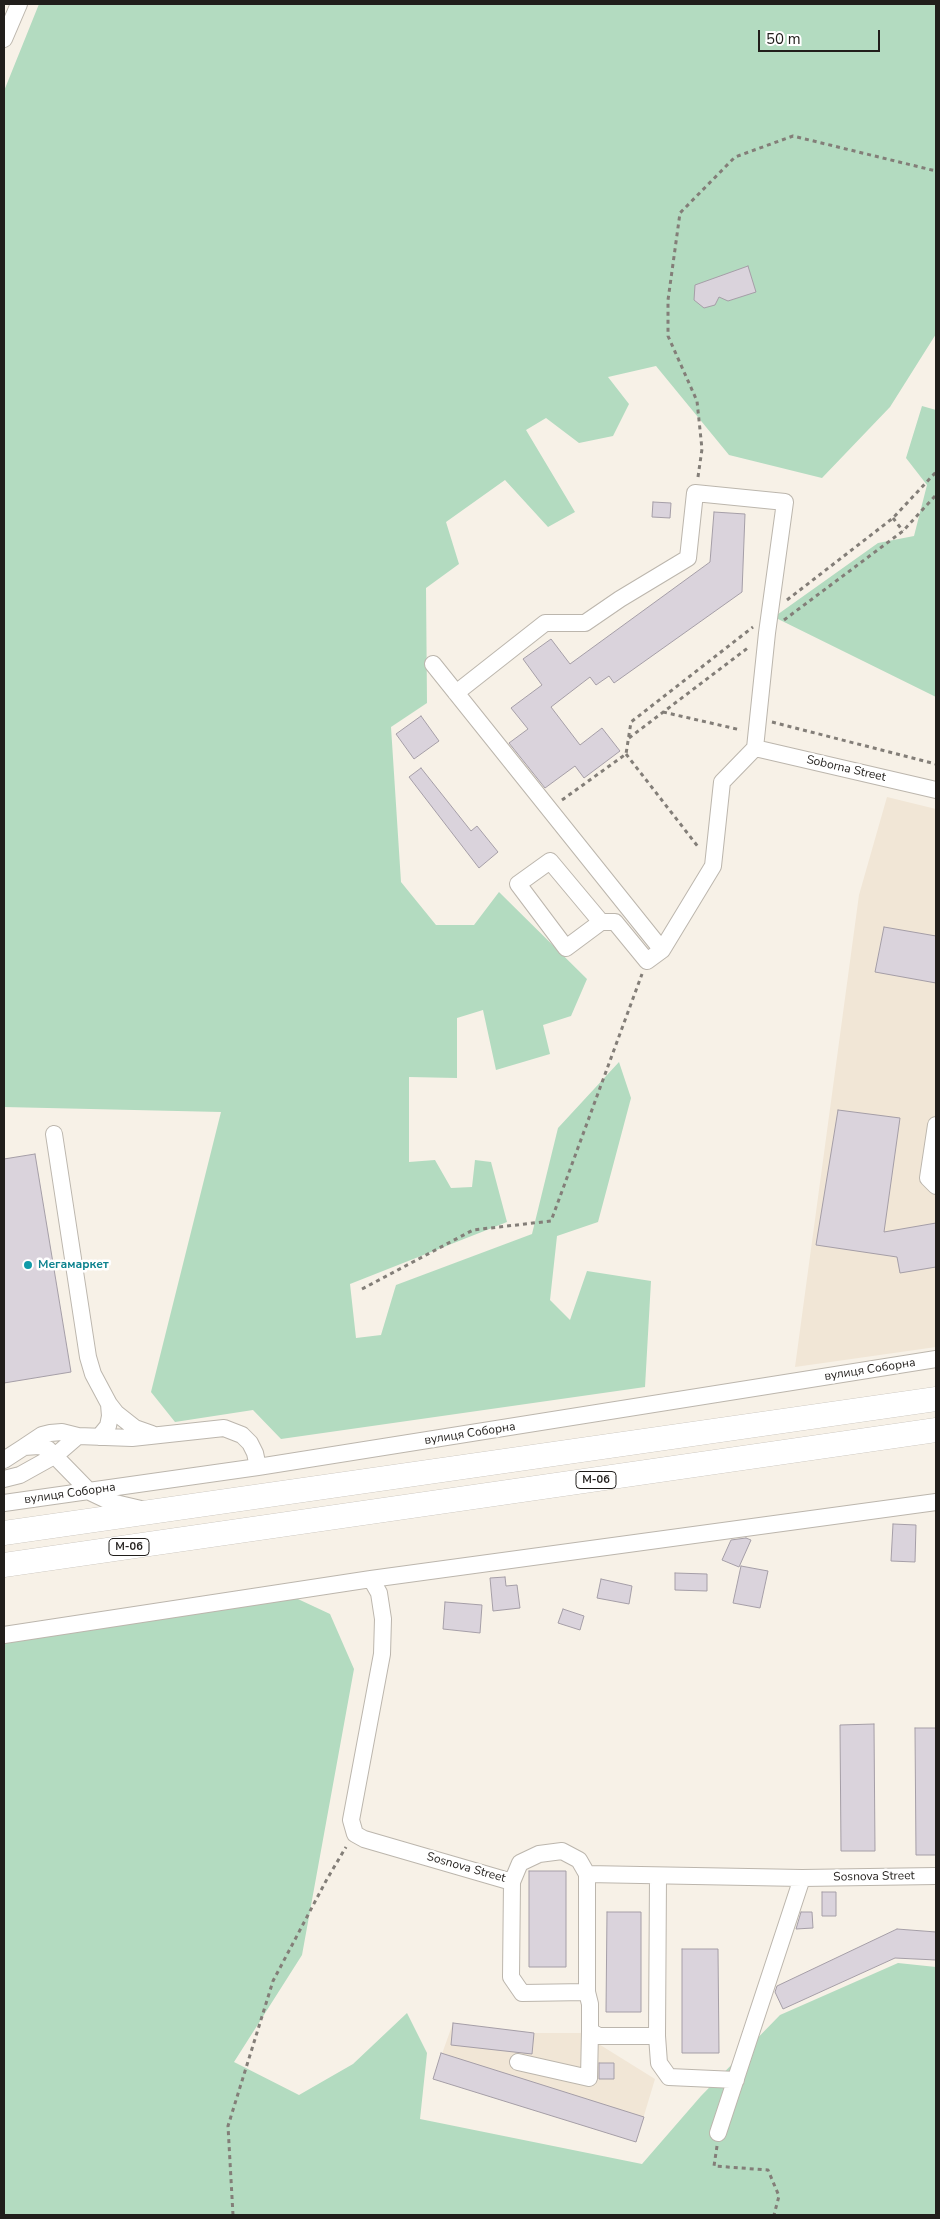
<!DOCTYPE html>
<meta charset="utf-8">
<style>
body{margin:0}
#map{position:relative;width:940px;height:2219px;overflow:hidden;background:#f7f1e7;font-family:"Nunito Sans",sans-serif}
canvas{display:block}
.frame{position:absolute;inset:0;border:5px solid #211e1b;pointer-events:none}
.scale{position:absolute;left:758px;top:30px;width:122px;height:22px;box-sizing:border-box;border:2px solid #211e1b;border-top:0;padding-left:6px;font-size:15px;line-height:18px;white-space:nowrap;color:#211e1b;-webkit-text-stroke:4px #fff;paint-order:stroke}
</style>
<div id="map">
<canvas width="940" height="2219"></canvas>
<div class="frame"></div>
<div class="scale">50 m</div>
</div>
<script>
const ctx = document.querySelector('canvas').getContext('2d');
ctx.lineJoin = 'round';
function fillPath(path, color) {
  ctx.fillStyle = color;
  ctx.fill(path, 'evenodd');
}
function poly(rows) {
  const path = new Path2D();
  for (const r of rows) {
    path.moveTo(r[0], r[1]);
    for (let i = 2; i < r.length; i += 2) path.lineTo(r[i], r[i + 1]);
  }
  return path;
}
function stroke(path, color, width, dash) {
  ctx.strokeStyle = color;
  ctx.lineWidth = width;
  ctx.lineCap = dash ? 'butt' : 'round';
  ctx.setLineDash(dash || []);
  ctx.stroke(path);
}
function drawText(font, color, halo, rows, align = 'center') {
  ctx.font = font + ' "Nunito Sans",sans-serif';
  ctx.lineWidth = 5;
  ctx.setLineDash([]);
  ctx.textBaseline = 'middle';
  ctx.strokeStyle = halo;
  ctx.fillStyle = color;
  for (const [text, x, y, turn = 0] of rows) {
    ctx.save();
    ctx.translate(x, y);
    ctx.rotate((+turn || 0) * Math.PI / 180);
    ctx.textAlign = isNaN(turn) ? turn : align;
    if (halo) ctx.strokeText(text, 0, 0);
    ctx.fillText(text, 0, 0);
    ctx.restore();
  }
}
fillPath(poly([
 [887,797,936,809,936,1347,795,1367,859,895],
 [453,2023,534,2033,581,2033,655,2079,636,2142,433,2079]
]), '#f1e6d6');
fillPath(poly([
 [39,4,936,4,936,334,890,407,822,478,729,455,656,366,608,377,629,404,613,436,579,443,546,418,526,430,575,512,548,527,505,480,446,522,459,564,426,588,427,703,391,727,401,882,436,925,474,925,499,892,587,979,571,1016,543,1025,550,1054,496,1070,483,1010,457,1018,457,1078,409,1077,409,1162,435,1160,451,1188,472,1187,475,1160,491,1162,507,1222,350,1284,356,1338,381,1335,396,1285,532,1234,558,1128,619,1062,631,1098,598,1222,557,1236,550,1300,570,1320,587,1271,651,1281,645,1387,281,1439,253,1410,175,1422,151,1392,221,1112,4,1107,4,91],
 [922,406,936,410,936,697,774,617,878,543,914,536,927,485,906,458],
 [285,1593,330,1614,354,1669,302,1955,234,2062,299,2095,353,2064,407,2013,427,2053,420,2119,642,2164,701,2096,780,2015,898,1963,936,1967,936,2215,4,2215,4,1640]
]), '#b3dbc0');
const building = poly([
 [748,266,756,292,728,301,719,297,715,305,704,308,694,300,695,285,748,266],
 [653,502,671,503,670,518,652,517,653,502],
 [714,512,745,514,742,592,614,683,609,676,596,685,590,677,551,707,580,745,602,728,620,751,584,778,575,766,545,788,509,743,528,729,511,708,542,685,523,659,551,639,570,664,710,562,714,512],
 [421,716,439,741,414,759,396,734,421,716],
 [421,768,471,831,477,826,498,852,479,868,409,777,421,768],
 [884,927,936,936,936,983,875,972,884,927],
 [838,1110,900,1118,884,1232,936,1223,936,1267,900,1273,897,1257,816,1245,838,1110],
 [35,1154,71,1372,4,1383,4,1159,35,1154],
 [893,1524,916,1525,915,1562,891,1561,893,1524],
 [746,1538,751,1540,739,1567,722,1560,731,1540,746,1538],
 [741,1566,768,1571,760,1608,733,1603,741,1566],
 [675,1573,707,1574,707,1591,675,1590,675,1573],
 [505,1577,506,1586,517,1585,520,1608,493,1611,490,1578,505,1577],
 [601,1579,632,1586,629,1604,597,1598,601,1579],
 [445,1602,482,1605,480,1633,443,1629,445,1602],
 [563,1609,584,1616,580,1630,558,1623,563,1609],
 [874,1724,875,1851,841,1851,840,1725,874,1724],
 [915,1728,936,1728,936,1855,916,1855,915,1728],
 [529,1871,566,1871,566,1967,529,1967,529,1871],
 [822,1892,836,1892,836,1916,822,1916,822,1892],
 [607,1912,641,1912,641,2012,606,2012,607,1912],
 [801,1912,812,1912,813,1928,796,1929,801,1912],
 [897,1929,936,1932,936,1960,895,1958,783,2009,775,1992,777,1986,897,1929],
 [682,1949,718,1949,719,2053,682,2053,682,1949],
 [453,2023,534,2033,532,2054,451,2045,453,2023],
 [441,2053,644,2117,636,2142,433,2079,441,2053],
 [599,2063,614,2063,614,2079,599,2079,599,2063]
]);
fillPath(building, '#dad3dc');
stroke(building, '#a59ea7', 1);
const minor = poly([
 [4,39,19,4],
 [433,664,662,950],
 [456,693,545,623,585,623,620,599,688,558,695,493,785,502,767,633,755,748,722,782,713,866,662,950,647,961,615,922,601,922,566,948,518,884,550,861,601,922],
 [755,748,936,790],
 [936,1125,928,1178,936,1186],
 [54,1134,88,1357,93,1374,109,1404,110,1416,108,1426,99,1437],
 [109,1404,116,1413,135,1428,152,1434],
 [24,1447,42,1435,50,1433,62,1432,78,1436,132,1438,224,1428,242,1435,250,1443,255,1453,258,1467],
 [4,1460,24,1447,39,1446,48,1449,90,1492,111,1502,141,1509],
 [4,1479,20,1475,56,1455,78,1436],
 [4,1503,258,1467,936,1359],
 [371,1579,379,1593,383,1619,382,1654,351,1820,355,1834,364,1839,512,1882,520,1863,539,1854,562,1851,579,1860,587,1874,802,1878,936,1876],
 [4,1635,371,1579,936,1502],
 [587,1874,587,1992,590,2004,590,2031,599,2036,657,2036],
 [658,1876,657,2036,659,2063,669,2077,736,2080],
 [512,1882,511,1977,522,1993,587,1992],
 [518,2062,589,2078,590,2031],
 [718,2133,802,1878]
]);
const highway = poly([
 [4,1533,936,1399],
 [4,1565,936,1430]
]);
stroke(minor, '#bcb6ad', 18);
stroke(highway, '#bcb6ad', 25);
stroke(poly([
 [698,477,702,449,697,401,668,336,668,300,680,213,735,157,793,136,936,171],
 [893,518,903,531],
 [787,600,893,518,936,472],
 [784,620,903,531,936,495],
 [663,712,741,730],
 [772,722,936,764],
 [629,738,749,647],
 [626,754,699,848],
 [562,800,626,754,631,722,753,627],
 [362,1289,473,1230,551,1221,642,974],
 [717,2146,714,2166,768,2170,779,2196,774,2215],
 [233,2215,228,2126,273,1981,327,1879,346,1847]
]), '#837e78', 3, [4, 4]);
stroke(minor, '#fff', 16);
stroke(highway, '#fff', 24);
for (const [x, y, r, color] of [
 [28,1265,5,"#0f9aa8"]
]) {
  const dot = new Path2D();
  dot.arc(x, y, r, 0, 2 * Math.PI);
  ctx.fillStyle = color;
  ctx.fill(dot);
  stroke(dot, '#fff', 2);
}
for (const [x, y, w] of [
 [596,1480,40],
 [129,1547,40]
]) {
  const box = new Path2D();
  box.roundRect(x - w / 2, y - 8.5, w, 17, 4);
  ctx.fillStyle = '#fff';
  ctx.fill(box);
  stroke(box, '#211e1b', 1);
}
drawText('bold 11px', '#211e1b', null, [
 ["М-06",596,1480],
 ["М-06",129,1547]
]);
drawText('12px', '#211e1b', '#fff', [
 ["Soborna Street",846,769,13],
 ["вулиця Соборна",870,1370,-9],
 ["вулиця Соборна",470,1434,-9],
 ["вулиця Соборна",70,1494,-8],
 ["Sosnova Street",466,1868,16],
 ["Sosnova Street",874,1877,-1]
]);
drawText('bold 12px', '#0d838f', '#fff', [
 ["Мегамаркет",38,1265]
], 'left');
</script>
